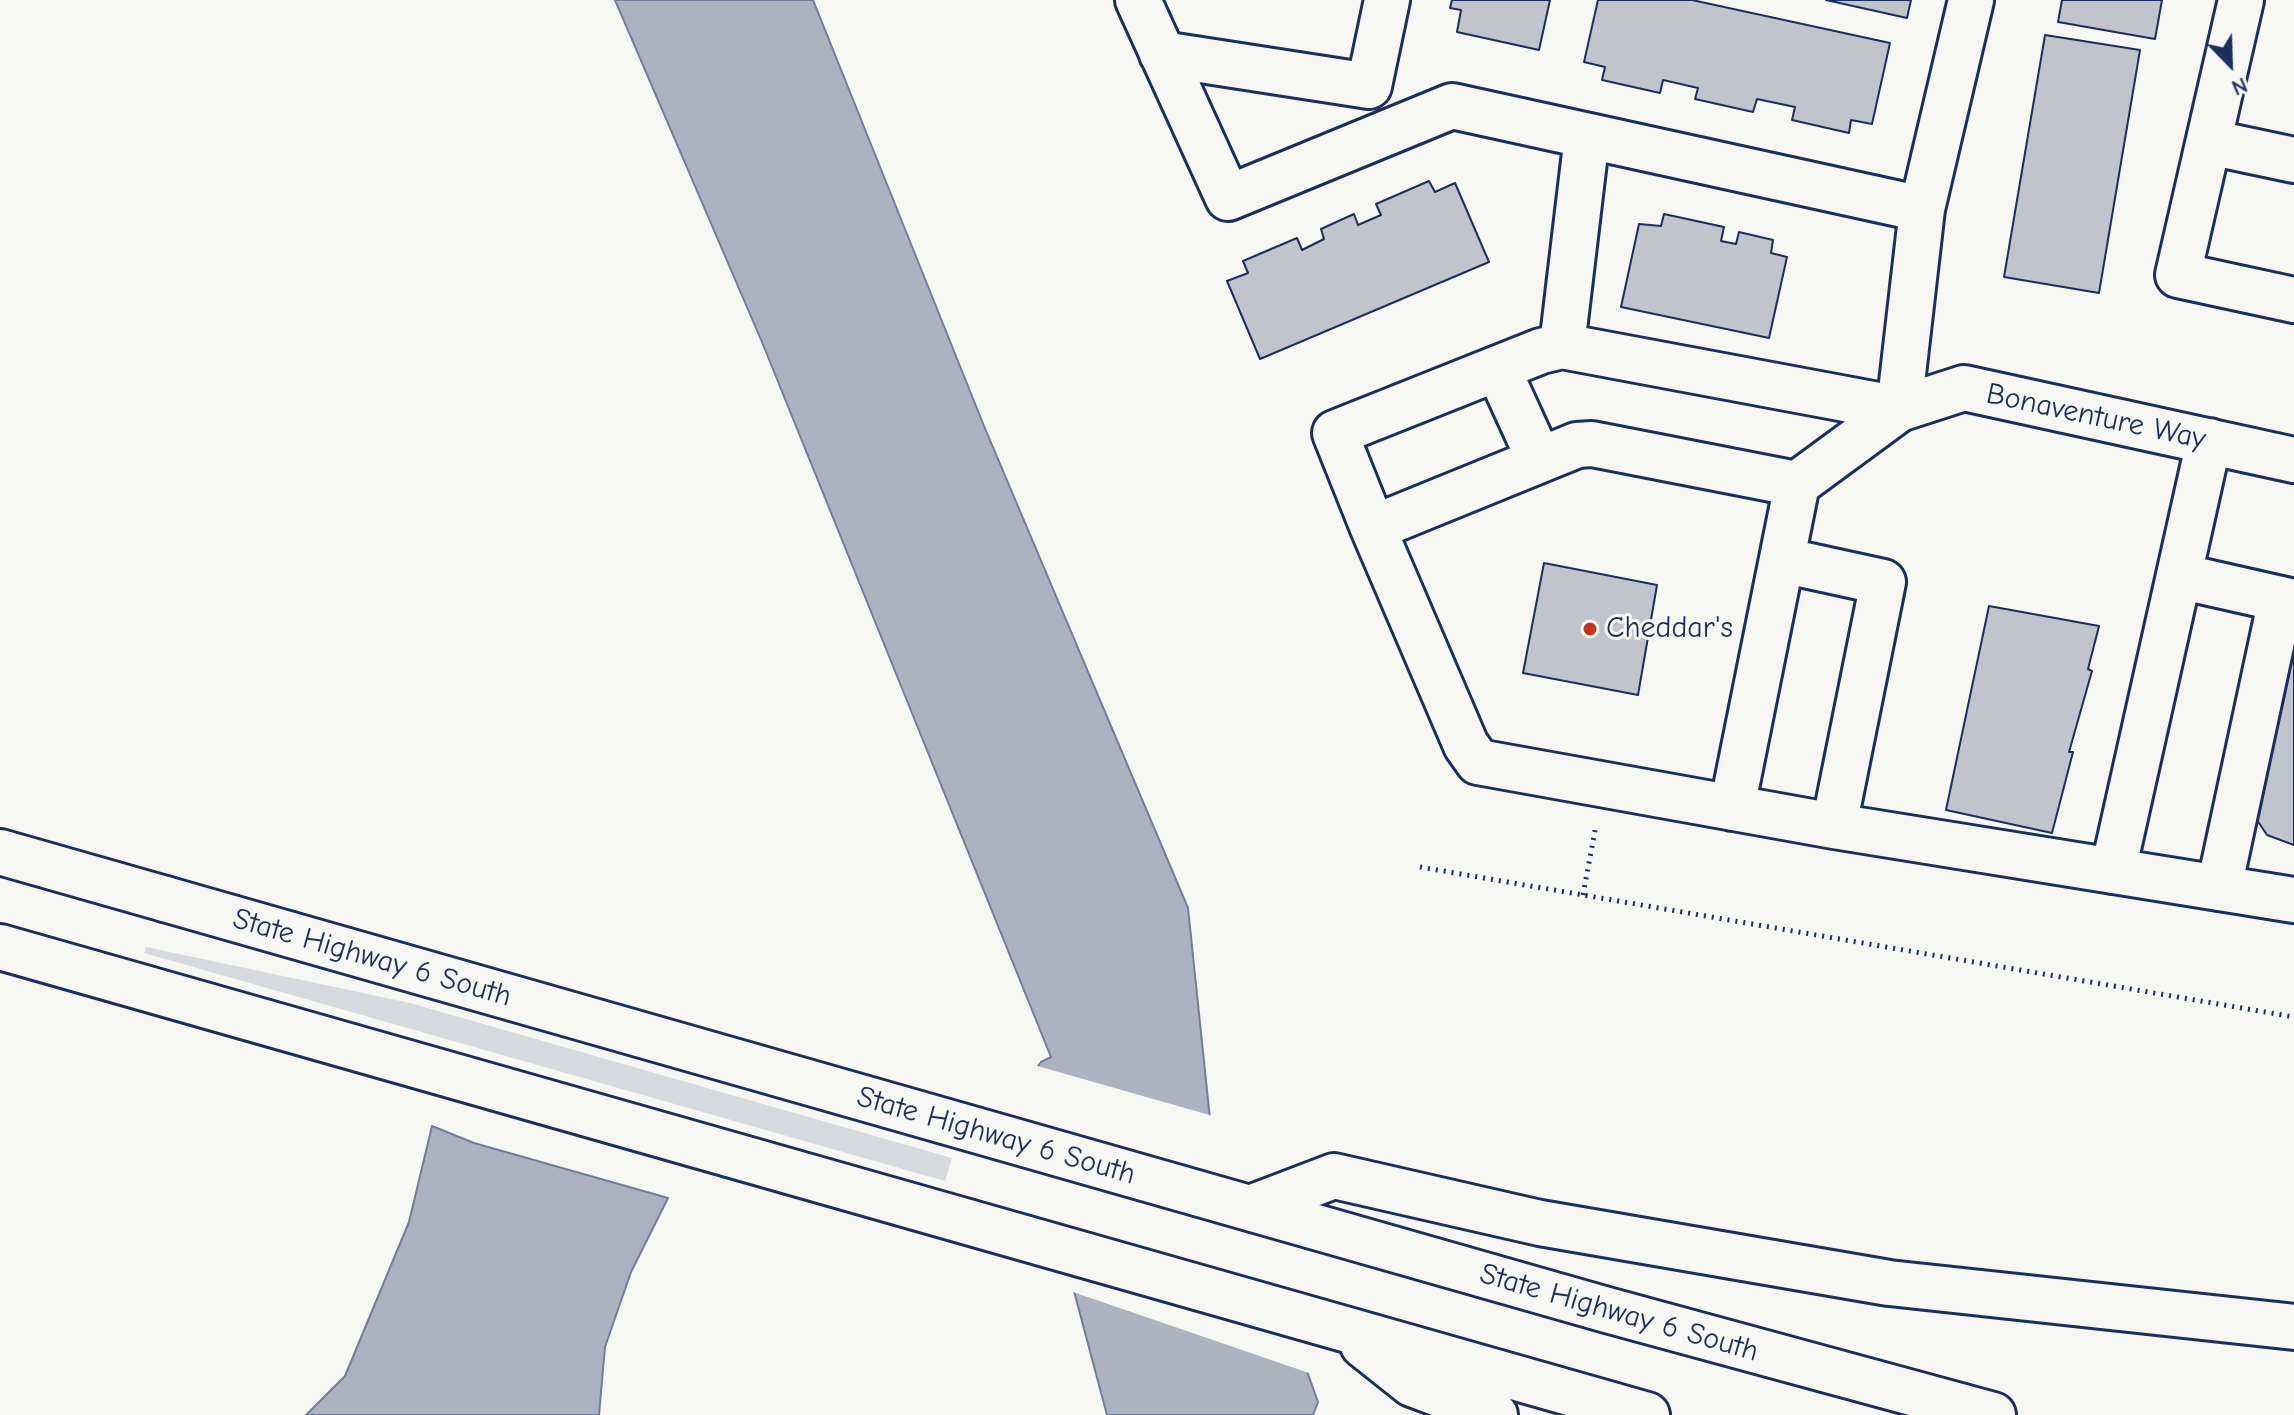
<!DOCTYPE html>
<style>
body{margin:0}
#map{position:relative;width:2294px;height:1415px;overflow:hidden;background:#f6f6f2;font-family:"Comic Neue",sans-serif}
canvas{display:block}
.north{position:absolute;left:2190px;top:24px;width:80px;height:80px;-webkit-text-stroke:6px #f6f6f2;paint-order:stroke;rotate:157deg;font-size:22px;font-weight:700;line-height:32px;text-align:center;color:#1b2f5e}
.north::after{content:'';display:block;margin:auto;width:28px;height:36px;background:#1b2f5e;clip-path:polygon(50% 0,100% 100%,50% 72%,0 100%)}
</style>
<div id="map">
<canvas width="2294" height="1415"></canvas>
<div class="north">N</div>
</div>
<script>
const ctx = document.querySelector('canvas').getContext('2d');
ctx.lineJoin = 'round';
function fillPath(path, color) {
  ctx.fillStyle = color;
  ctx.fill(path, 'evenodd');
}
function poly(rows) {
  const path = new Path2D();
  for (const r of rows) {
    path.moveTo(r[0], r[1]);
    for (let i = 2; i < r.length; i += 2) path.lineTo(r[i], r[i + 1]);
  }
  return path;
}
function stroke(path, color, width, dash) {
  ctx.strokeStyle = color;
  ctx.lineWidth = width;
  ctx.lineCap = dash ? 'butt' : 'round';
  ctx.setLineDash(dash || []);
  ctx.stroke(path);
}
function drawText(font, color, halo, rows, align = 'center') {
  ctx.font = font + ' "Comic Neue",sans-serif';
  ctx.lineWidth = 6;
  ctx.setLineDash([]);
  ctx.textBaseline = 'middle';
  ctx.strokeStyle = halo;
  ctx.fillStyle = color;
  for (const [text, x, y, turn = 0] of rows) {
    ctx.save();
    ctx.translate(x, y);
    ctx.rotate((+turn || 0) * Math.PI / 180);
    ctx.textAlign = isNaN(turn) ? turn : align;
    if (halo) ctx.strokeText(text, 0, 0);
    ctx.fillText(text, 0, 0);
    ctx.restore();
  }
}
fillPath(poly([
 [146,947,410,1003,952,1158,945,1181,144,953]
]), '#d6d9dd');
const water = poly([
 [615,0,813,0,984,426,1188,908,1210,1119,1236,1172,1318,1402,1313,1415,1107,1415,1023,1100,1029,1078,1041,1062,1051,1057,762,342,615,0],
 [432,1126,474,1143,668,1198,631,1272,605,1347,599,1415,306,1415,345,1376,409,1222,432,1126]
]);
fillPath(water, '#abb2c0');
stroke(water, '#717e99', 2);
fillPath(poly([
 [1034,1065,1213,1116,1239,1171,1312,1374,1070,1291,1019,1100,1025,1076]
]), '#f6f6f2');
const building = poly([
 [1452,0,1550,0,1539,50,1457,32,1461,10,1450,8,1452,0],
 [1598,0,1692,0,1890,43,1872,124,1851,120,1849,133,1792,120,1795,107,1757,99,1753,112,1695,99,1698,88,1663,80,1660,93,1602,80,1605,67,1584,62,1598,0],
 [1826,0,1911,0,1907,18,1826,0],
 [2062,0,2162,0,2155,39,2058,22,2062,0],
 [2045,35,2140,50,2099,293,2004,277,2045,35],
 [1429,181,1435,192,1455,183,1489,262,1260,359,1227,281,1248,273,1243,261,1297,238,1302,250,1324,239,1321,229,1354,214,1358,225,1381,215,1376,204,1429,181],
 [1664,214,1724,227,1721,241,1736,244,1739,232,1773,240,1771,253,1787,257,1769,338,1621,307,1639,224,1661,226,1664,214],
 [1544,563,1657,585,1638,695,1523,673,1544,563],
 [1989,606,2099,626,2088,669,2092,671,2069,752,2073,752,2052,833,1946,810,1989,606],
 [2294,655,2294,845,2267,835,2255,817,2279,665,2294,655]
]);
fillPath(building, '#c0c4cd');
stroke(building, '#1b2f5e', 2);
const minor = poly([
 [1138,0,1228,198,1452,106,1922,209,1971,0],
 [2241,0,2178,275,2294,300],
 [1162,54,1369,86,1387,0],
 [2209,142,2294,160],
 [1562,346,1587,136],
 [1498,369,1539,459],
 [1899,409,1922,209],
 [1797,484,1592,444,1577,445,1373,528,1466,745,1478,762,1834,826,2294,900],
 [1373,528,1335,433,1541,351,1562,346,1899,409],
 [1782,560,1883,582,1834,826],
 [2179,576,2294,602],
 [1732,808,1797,484,1899,409,1964,388,2294,460],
 [2113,871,2209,441],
 [2219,888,2281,599]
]);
const major = poly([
 [0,852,165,899]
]);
const highway = poly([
 [165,899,1607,1310,1993,1415],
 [0,947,1647,1415],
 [1250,1208,1334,1176,1540,1223,1889,1283,2294,1327],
 [1363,1345,1412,1384,1495,1415]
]);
stroke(minor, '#1b2f5e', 50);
stroke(major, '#1b2f5e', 50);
stroke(highway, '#1b2f5e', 50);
stroke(poly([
 [1420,867,2294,1017],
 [1583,895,1596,825]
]), '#1b2f5e', 5, [2, 6]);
stroke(minor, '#f6f6f2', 44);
stroke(major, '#f6f6f2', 44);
stroke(highway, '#f6f6f2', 44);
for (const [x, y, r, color] of [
 [1590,629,8,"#c8321e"]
]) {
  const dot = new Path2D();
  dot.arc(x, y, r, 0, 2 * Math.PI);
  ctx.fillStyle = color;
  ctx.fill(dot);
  stroke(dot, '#f6f6f2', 3);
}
drawText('30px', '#1b2f5e', '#f6f6f2', [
 ["Bonaventure Way",2096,417,12],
 ["State Highway 6 South",372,958,16],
 ["State Highway 6 South",996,1136,16],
 ["State Highway 6 South",1619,1313,16]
]);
drawText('30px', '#1b2f5e', '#f6f6f2', [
 ["Cheddar's",1606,629]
], 'left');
</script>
